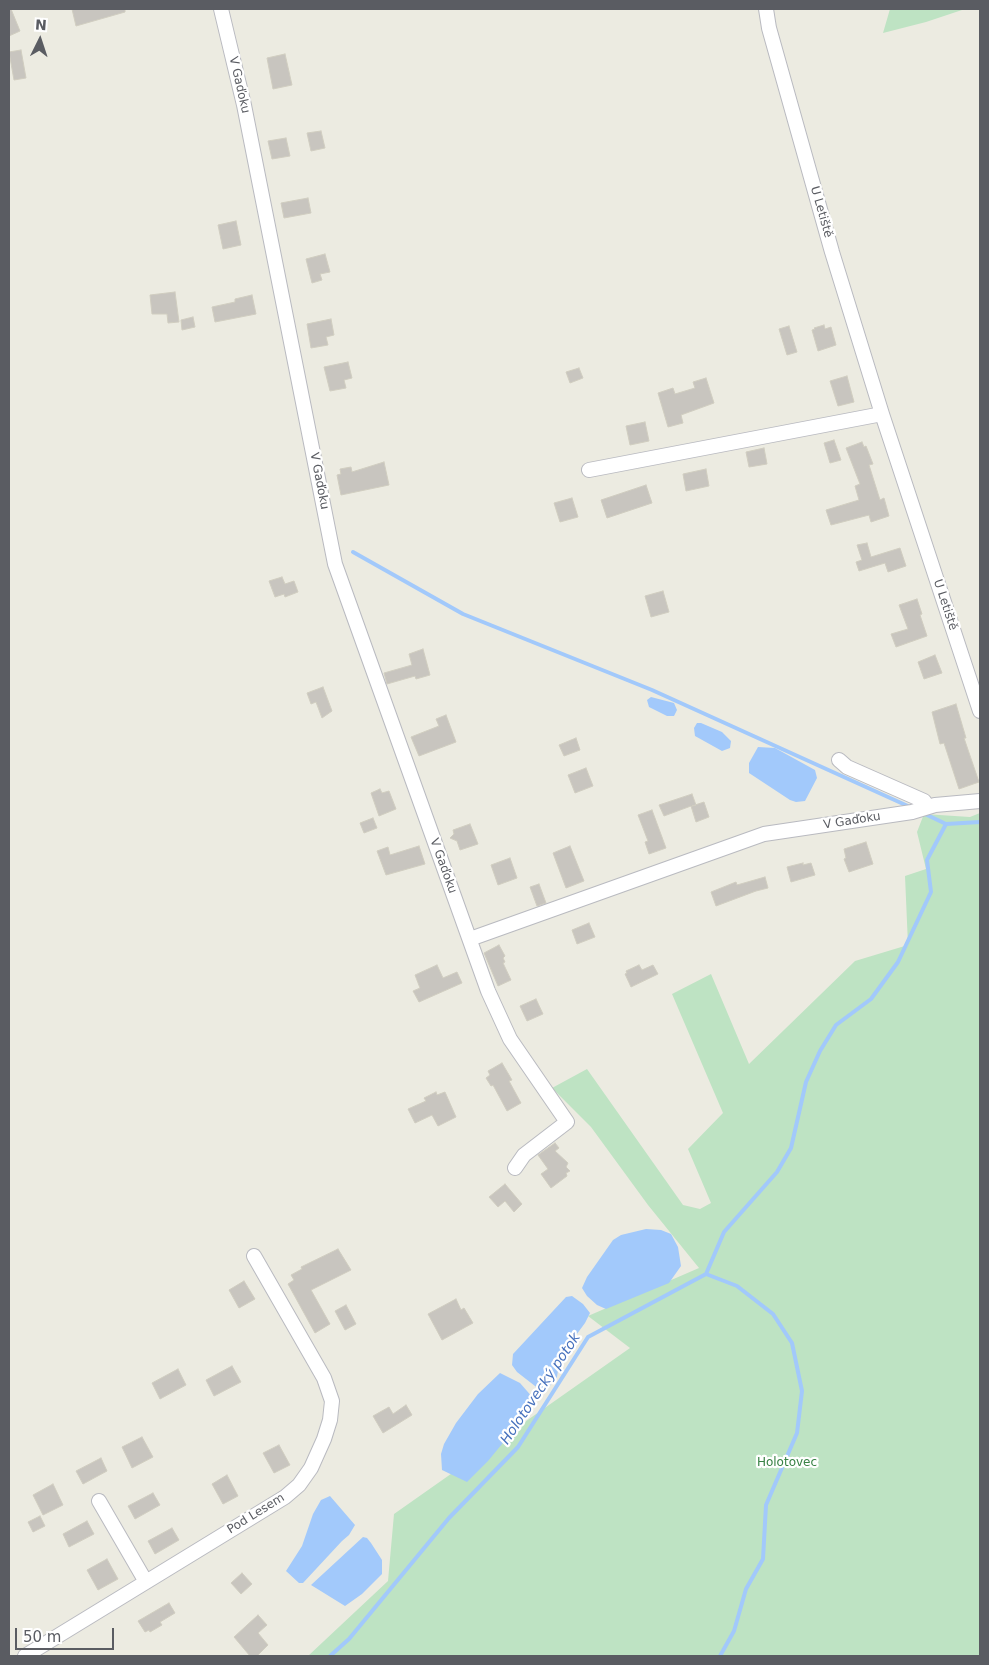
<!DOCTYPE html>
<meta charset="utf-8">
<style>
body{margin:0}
#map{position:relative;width:989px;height:1665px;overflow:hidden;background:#ecebe1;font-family:"DejaVu Sans",sans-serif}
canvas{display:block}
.frame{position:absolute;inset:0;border:10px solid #5a5c62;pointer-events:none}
.north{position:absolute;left:15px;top:15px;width:50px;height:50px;-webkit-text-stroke:4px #fff;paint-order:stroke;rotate:4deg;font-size:14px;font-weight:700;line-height:20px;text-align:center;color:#5a5c62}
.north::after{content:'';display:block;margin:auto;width:18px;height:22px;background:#5a5c62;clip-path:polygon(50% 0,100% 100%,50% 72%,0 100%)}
.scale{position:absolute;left:15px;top:1628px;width:99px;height:22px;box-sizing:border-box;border:2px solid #5a5c62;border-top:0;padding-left:6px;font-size:15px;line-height:18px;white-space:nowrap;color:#5a5c62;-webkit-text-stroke:4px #fff;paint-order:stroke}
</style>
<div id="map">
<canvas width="989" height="1665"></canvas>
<div class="frame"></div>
<div class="north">N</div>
<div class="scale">50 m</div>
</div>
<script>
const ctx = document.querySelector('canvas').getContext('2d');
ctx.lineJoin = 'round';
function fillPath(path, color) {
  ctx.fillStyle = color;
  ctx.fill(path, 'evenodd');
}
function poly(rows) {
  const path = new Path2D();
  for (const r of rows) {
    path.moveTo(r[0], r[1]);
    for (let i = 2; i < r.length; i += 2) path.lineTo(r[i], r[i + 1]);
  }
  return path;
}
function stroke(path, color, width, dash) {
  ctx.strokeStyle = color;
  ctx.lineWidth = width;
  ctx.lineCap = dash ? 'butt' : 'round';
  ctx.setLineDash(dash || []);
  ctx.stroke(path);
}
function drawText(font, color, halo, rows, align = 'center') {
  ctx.font = font + ' "DejaVu Sans",sans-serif';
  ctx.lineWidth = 4.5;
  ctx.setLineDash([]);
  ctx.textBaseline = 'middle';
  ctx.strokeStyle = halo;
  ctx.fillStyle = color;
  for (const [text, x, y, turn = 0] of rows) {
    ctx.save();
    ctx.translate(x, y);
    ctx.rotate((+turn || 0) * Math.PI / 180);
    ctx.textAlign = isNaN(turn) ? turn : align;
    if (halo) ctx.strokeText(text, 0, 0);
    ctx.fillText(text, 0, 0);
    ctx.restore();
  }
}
fillPath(poly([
 [890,9,965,9,926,22,883,33],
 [980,813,980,1656,308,1656,388,1581,394,1514,630,1348,588,1316,699,1268,648,1205,591,1127,552,1088,587,1069,683,1205,700,1209,711,1203,688,1149,723,1113,672,994,711,974,749,1064,855,961,908,945,905,876,926,869,917,832,924,814,970,817]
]), '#bee3c3');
fillPath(poly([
 [651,697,674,703,677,710,674,716,667,716,649,707,647,700],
 [697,723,701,723,722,732,731,741,730,748,722,751,695,736,694,728],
 [758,747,775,748,815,770,817,778,805,801,796,802,790,800,749,773,749,763],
 [646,1229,661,1230,671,1234,678,1247,681,1266,669,1283,606,1309,597,1305,587,1296,582,1288,587,1277,613,1240,621,1235],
 [572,1296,583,1304,590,1313,585,1323,560,1357,557,1377,544,1393,517,1372,512,1365,513,1354,566,1297],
 [500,1373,520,1383,534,1399,530,1410,488,1461,467,1482,442,1470,441,1454,444,1444,456,1423,478,1394],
 [330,1496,355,1525,349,1535,342,1541,303,1583,299,1583,286,1571,302,1546,313,1514,321,1500],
 [363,1537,367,1538,371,1543,382,1560,382,1574,362,1594,345,1606,311,1585]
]), '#a2c9fb');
stroke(poly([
 [353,552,463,614,652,690,910,807],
 [923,813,946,824],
 [706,1274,737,1286,773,1314,792,1343,802,1391,797,1433,766,1505,763,1559,746,1589,734,1631,720,1656],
 [330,1656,349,1639,449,1518,518,1447,588,1337,706,1274,724,1232,777,1172,791,1148,806,1082,820,1051,836,1025,871,999,898,962,931,892,927,860,946,824,980,822]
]), '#a2c9fb', 4);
const building = poly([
 [9,9,11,9,20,31,9,36,9,9],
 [72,9,125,9,125,12,76,26,72,9],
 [21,50,26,78,14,80,9,52,21,50],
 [285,54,292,85,273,89,267,58,285,54],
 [321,131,325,148,311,151,307,133,321,131],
 [286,138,290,156,272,159,268,141,286,138],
 [308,198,311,213,284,218,281,203,308,198],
 [236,221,241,245,223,249,218,225,236,221],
 [325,254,330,272,320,274,322,280,312,283,306,259,325,254],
 [175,292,179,322,168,323,167,314,152,314,150,295,175,292],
 [252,295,256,314,215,322,212,307,235,302,235,299,252,295],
 [193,317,195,327,182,330,181,320,193,317],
 [331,319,334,335,326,337,328,345,311,348,307,324,331,319],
 [824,325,825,329,831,327,836,345,818,351,812,330,815,329,814,328,824,325],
 [789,326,797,352,787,355,779,329,789,326],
 [348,362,352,378,344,380,346,388,330,391,324,367,348,362],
 [579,368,583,378,570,383,566,372,579,368],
 [847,376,854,402,838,406,830,381,847,376],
 [706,378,714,403,681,415,683,423,668,427,658,393,673,388,675,394,695,388,693,382,706,378],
 [645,422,649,441,630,445,626,426,645,422],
 [834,440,841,460,830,463,824,443,834,440],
 [862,442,864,447,866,446,873,464,869,465,880,500,884,498,889,516,871,522,869,515,831,525,826,510,859,500,855,486,860,484,846,448,862,442],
 [764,448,767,464,749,467,746,452,764,448],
 [384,462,389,485,341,495,337,475,341,474,340,469,351,467,352,472,384,462],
 [706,469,709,486,686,491,683,474,706,469],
 [646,485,652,503,607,518,601,500,646,485],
 [572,498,578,517,560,522,554,503,572,498],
 [867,543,871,557,900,548,906,566,888,572,885,563,859,571,856,562,862,560,857,545,867,543],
 [282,577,285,584,294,581,298,592,285,597,284,594,275,597,269,581,282,577],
 [663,591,669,612,651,617,645,596,663,591],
 [917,599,922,614,920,615,927,636,896,647,891,634,908,629,899,605,917,599],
 [423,649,430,675,416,679,415,676,387,684,384,673,412,665,409,654,423,649],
 [935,655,942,673,924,679,918,662,935,655],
 [323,687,332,711,322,718,316,702,311,704,307,693,323,687],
 [956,704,966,738,964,738,979,782,959,789,944,743,940,744,932,712,956,704],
 [446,715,456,742,419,756,411,737,439,726,436,719,446,715],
 [576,738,580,750,564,756,559,745,576,738],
 [586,768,593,786,575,793,568,775,586,768],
 [380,789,382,793,389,791,396,809,379,816,371,793,380,789],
 [692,794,696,805,692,806,704,802,709,817,696,822,691,806,664,816,659,805,692,794],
 [652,810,666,848,649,854,645,842,648,841,638,815,652,810],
 [373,818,377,828,364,833,360,823,373,818],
 [470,824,478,844,460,850,457,841,450,838,454,834,453,830,470,824],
 [866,842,873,864,849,872,844,859,846,858,844,849,866,842],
 [419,846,425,864,386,875,377,851,388,847,390,855,419,846],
 [570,846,584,881,566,888,553,853,570,846],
 [510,858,517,878,498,885,491,865,510,858],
 [803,863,803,865,811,863,815,875,791,882,787,867,803,863],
 [765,877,768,888,756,891,716,906,711,892,736,882,737,885,765,877],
 [539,884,546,903,537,906,530,887,539,884],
 [589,923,595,937,577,944,572,930,589,923],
 [499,945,505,956,503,958,505,962,503,963,511,980,498,986,484,953,499,945],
 [437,965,443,978,457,972,462,983,419,1002,413,991,420,988,415,975,437,965],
 [639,965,642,970,653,965,658,974,631,987,625,974,627,973,626,971,639,965],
 [536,999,543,1014,527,1021,520,1006,536,999],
 [502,1063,512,1080,509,1081,521,1103,507,1111,493,1085,491,1086,486,1078,490,1075,488,1071,502,1063],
 [436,1092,437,1095,445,1092,456,1117,438,1126,432,1115,415,1123,408,1109,426,1101,424,1098,436,1092],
 [555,1143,559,1148,555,1151,568,1163,566,1167,570,1171,566,1173,567,1176,551,1188,541,1174,548,1169,538,1155,555,1143],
 [505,1184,522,1204,514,1212,505,1201,498,1207,489,1197,505,1184],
 [338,1249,351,1270,311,1290,330,1324,315,1333,288,1284,294,1280,291,1275,302,1269,301,1267,338,1249],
 [244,1281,255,1299,239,1308,229,1290,244,1281],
 [456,1299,461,1310,464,1308,473,1323,442,1340,428,1314,456,1299],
 [346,1305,356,1324,345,1330,335,1311,346,1305],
 [232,1366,241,1382,214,1396,206,1380,232,1366],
 [178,1369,186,1385,160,1399,152,1383,178,1369],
 [406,1405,412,1415,383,1433,373,1416,389,1407,393,1414,406,1405],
 [142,1437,153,1457,132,1468,122,1447,142,1437],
 [279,1445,290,1465,274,1473,263,1453,279,1445],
 [101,1458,107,1471,83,1484,76,1471,101,1458],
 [227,1475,238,1496,223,1504,212,1484,227,1475],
 [53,1484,63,1505,43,1515,33,1495,53,1484],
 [153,1493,160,1505,135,1519,128,1506,153,1493],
 [40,1516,45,1526,33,1532,28,1522,40,1516],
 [87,1521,94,1534,69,1547,63,1534,87,1521],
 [172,1528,179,1540,155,1554,148,1541,172,1528],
 [107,1559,118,1579,98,1590,87,1570,107,1559],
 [242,1573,252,1584,241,1594,231,1583,242,1573],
 [169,1603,175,1613,160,1622,162,1625,150,1632,149,1630,145,1632,138,1621,169,1603],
 [258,1615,267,1625,258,1633,268,1645,257,1656,250,1656,234,1637,258,1615]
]);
fillPath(building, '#c8c5bf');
stroke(building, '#d0cdc0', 1);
const minor = poly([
 [221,9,244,105,335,564,488,991,510,1039,567,1122,524,1155,515,1168],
 [766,9,769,28,832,252,882,414,980,711],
 [589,470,882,414],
 [839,760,847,767,924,801,928,807],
 [470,939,764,834,912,812,935,805,980,801],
 [99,1501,146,1582],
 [25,1656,285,1497,299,1485,311,1468,324,1439,330,1420,332,1401,324,1378,254,1256]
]);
stroke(minor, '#b9bac0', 16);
stroke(minor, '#fff', 14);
drawText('12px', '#5a5c62', '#fff', [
 ["V Gaďoku",239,85,77],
 ["U Letiště",821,212,74],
 ["V Gaďoku",319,481,79],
 ["U Letiště",945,605,72],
 ["V Gaďoku",852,821,-9],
 ["V Gaďoku",443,866,70],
 ["Pod Lesem",256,1514,-32]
]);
drawText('12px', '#388245', '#fff', [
 ["Holotovec",787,1463]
]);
drawText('italic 14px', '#4671bd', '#fff', [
 ["Holotovecký potok",541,1389,-56]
]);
</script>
